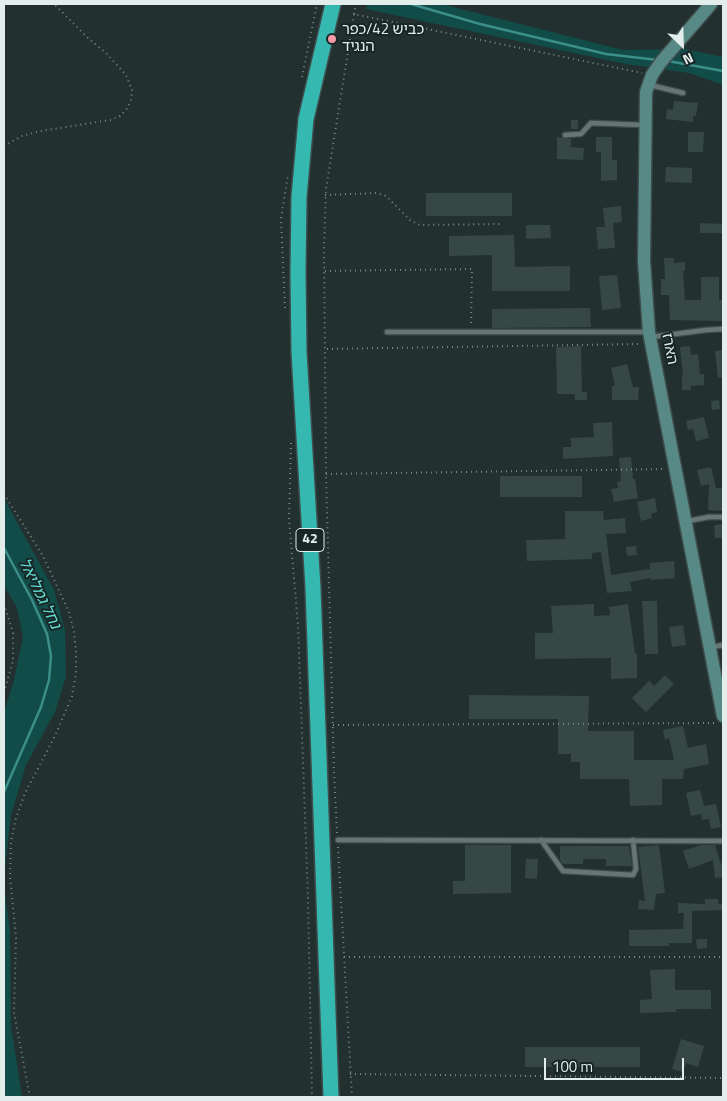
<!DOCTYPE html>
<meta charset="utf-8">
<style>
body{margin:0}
#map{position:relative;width:727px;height:1101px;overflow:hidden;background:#223130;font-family:"Titillium Web",sans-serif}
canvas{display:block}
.frame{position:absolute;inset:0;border:5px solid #e3edec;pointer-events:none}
.north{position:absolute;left:657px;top:20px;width:50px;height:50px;-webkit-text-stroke:4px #182726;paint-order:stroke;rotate:156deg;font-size:14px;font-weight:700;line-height:20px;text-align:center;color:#e3edec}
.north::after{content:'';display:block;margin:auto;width:18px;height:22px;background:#e3edec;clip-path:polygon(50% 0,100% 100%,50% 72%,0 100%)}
.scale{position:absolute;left:544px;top:1058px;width:140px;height:22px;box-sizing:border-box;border:2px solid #e3edec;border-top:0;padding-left:6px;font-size:15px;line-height:18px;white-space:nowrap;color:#e3edec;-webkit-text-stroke:4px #182726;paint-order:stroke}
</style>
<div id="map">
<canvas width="727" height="1101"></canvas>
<div class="frame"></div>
<div class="north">N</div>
<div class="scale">100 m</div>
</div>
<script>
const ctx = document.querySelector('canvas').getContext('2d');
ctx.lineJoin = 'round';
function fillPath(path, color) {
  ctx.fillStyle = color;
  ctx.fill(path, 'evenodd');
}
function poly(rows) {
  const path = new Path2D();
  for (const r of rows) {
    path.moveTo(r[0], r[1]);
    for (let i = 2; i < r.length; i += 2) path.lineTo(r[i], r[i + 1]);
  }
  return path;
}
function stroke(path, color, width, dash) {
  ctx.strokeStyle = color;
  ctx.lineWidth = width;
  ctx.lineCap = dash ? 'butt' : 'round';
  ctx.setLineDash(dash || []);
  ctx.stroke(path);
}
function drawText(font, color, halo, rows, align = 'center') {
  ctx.font = font + ' "Titillium Web","Noto Sans Hebrew",sans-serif';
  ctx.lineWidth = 4;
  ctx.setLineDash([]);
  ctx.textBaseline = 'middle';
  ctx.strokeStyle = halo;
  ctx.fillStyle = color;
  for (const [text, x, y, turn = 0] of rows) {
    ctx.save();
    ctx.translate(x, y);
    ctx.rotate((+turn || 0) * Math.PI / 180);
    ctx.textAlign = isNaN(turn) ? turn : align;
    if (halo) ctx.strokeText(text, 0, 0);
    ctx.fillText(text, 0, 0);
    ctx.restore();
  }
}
fillPath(poly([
 [367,4,441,4,623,50,684,49,723,57,723,85,689,73,626,64,366,9],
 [4,498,54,590,65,630,66,677,55,712,26,765,11,815,4,876,4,713,14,680,23,637,17,608,4,585],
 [4,887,10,930,11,1025,22,1097,4,1097]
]), '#124c49');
stroke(poly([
 [411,4,480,24,606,54,658,60],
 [668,61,723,71],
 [4,548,32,600,47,634,51,656,49,680,41,707,4,792]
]), '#3c8e88', 2.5);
fillPath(poly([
 [674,101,698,103,696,116,693,116,693,122,666,119,667,109,673,110],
 [571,120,578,120,578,129,571,129],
 [688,132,704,132,703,152,688,152],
 [557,137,571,139,571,147,584,148,583,160,557,159],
 [596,137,612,137,612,160,617,160,617,180,601,181,601,152,596,152],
 [666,167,692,168,692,183,665,182],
 [426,193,512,193,512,216,426,216],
 [621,206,622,222,613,223,615,248,598,249,596,227,605,227,603,208],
 [700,223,723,224,723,233,700,233],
 [526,225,550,225,551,238,526,239],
 [514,235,515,267,570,266,570,291,492,291,492,255,449,256,449,236],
 [664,258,674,258,674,263,685,262,685,271,683,271,685,300,701,300,701,277,719,277,719,300,723,300,723,321,670,320,669,295,661,295,661,279,665,279],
 [617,275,621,308,602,310,599,276],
 [590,308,591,327,492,328,492,309],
 [581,346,582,392,587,392,587,400,575,400,575,394,557,394,556,347],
 [690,346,691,355,698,354,700,374,704,374,704,385,691,386,691,390,682,390,682,375,683,375,680,347],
 [723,350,723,377,718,378,715,351],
 [627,364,633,387,639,387,638,400,612,400,612,386,615,386,611,368],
 [719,400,720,409,712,410,711,401],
 [704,417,709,438,696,441,693,429,688,430,686,421],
 [612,422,613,456,563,459,563,447,571,447,571,438,594,437,593,423],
 [631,457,633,479,635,479,638,498,614,502,611,489,618,488,617,482,621,481,619,458],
 [711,467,716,488,723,488,723,511,708,510,709,484,701,486,697,470],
 [500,476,582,476,582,497,500,497],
 [655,498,657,512,651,514,652,518,641,521,637,502],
 [565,511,603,511,604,520,625,518,626,533,606,534,611,575,650,569,650,563,674,561,675,578,651,580,651,578,630,582,632,591,607,593,601,552,592,553,592,559,527,561,526,540,565,539],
 [723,524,723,538,715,538,714,525],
 [636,546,637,555,627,556,626,547],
 [642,601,657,601,658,654,645,654],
 [594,604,594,616,610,615,609,607,628,604,635,654,637,654,637,678,611,679,611,658,535,659,535,633,553,633,551,606],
 [683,625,686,645,672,647,669,627],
 [665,675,674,684,646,712,632,698,649,681,654,686],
 [469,695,589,696,588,731,634,731,634,760,674,760,669,738,665,740,663,730,683,726,688,748,706,744,709,764,684,769,683,779,662,779,662,805,630,806,629,779,580,779,580,762,571,762,571,754,558,754,558,719,469,719],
 [700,790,704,806,716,804,721,827,711,829,709,819,702,820,701,814,691,816,686,793],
 [465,845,511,845,511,893,453,894,453,881,465,881],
 [659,845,665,893,656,894,654,910,638,909,639,900,645,901,638,847],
 [701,845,709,845,710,848,710,845,715,845,721,864,723,864,723,877,715,878,713,860,689,869,683,851],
 [560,846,629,846,632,866,606,866,606,859,583,859,583,864,563,864,560,860],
 [526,859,538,859,537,879,525,878],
 [705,899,718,899,718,904,723,904,723,910,692,911,692,943,669,943,669,946,629,946,629,930,683,929,684,913,678,913,678,903,705,904],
 [696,939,707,939,707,948,697,949],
 [675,969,675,990,711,990,711,1009,676,1009,676,1012,640,1013,640,1000,652,999,650,970],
 [681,1039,704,1046,698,1067,686,1063,683,1072,672,1069],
 [525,1047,640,1047,640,1067,525,1067]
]), '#374746');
const lane = poly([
 [650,85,683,93],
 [565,135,581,134,591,123,644,125],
 [387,332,648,332],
 [651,337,706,330,723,329],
 [688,521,709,517,723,517],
 [712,647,723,645],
 [338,840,723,841],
 [541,840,563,871,633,875,636,869,633,840]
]);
const secondary = poly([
 [711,4,661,62,652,75,646,92,644,261,649,332,723,716]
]);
const highway = poly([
 [331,1097,313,588,299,352,298,272,299,197,306,119,333,4]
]);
stroke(lane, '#3e4c4b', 7);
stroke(secondary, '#3e4c4b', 15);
stroke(highway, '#3e4c4b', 18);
stroke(poly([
 [354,14,356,4],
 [302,77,317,4],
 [4,146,22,136,41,131,110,120,120,116,126,110,131,101,132,90,126,75,106,53,88,38,54,4],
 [325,195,377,193,386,196,411,221,420,225,503,224],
 [325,271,472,269,471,325],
 [285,308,281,219,288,174],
 [327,349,640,344],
 [291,443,289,519,298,625,308,898,312,1097],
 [326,474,666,469],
 [4,494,43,556,69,612,74,632,76,651,76,673,72,696,55,736,25,793,16,818,11,841,10,876,16,938,14,1013,30,1097],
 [4,604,13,633,13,661,4,692],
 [333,725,716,723],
 [337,833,334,772,326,474,324,248,326,189,354,14,642,73],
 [338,847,352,1097],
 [344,957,723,957],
 [350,1074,723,1078]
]), '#7a8786', 2, [1, 4]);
stroke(lane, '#657674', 4.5);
stroke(secondary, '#578a86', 12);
stroke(highway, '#35b8b0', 15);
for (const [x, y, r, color] of [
 [332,39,5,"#f39aa9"]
]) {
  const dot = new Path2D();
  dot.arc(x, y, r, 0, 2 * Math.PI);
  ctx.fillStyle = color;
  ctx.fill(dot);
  stroke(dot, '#182726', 2);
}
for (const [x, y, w] of [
 [310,540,28]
]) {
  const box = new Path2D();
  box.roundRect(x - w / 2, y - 11.5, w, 23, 4);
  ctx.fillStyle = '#182726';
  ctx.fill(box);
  stroke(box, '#e3edec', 1);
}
drawText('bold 14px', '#e3edec', null, [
 ["42",310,540]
]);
drawText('15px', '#e3edec', '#182726', [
 ["כביש 42/כפר",342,30],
 ["הנגיד",342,47]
], 'left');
drawText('15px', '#e3edec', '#182726', [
 ["הארז",669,349,79]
]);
drawText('italic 16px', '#63ddd4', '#182726', [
 ["נחל גמליאל",39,594,64]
]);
</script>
